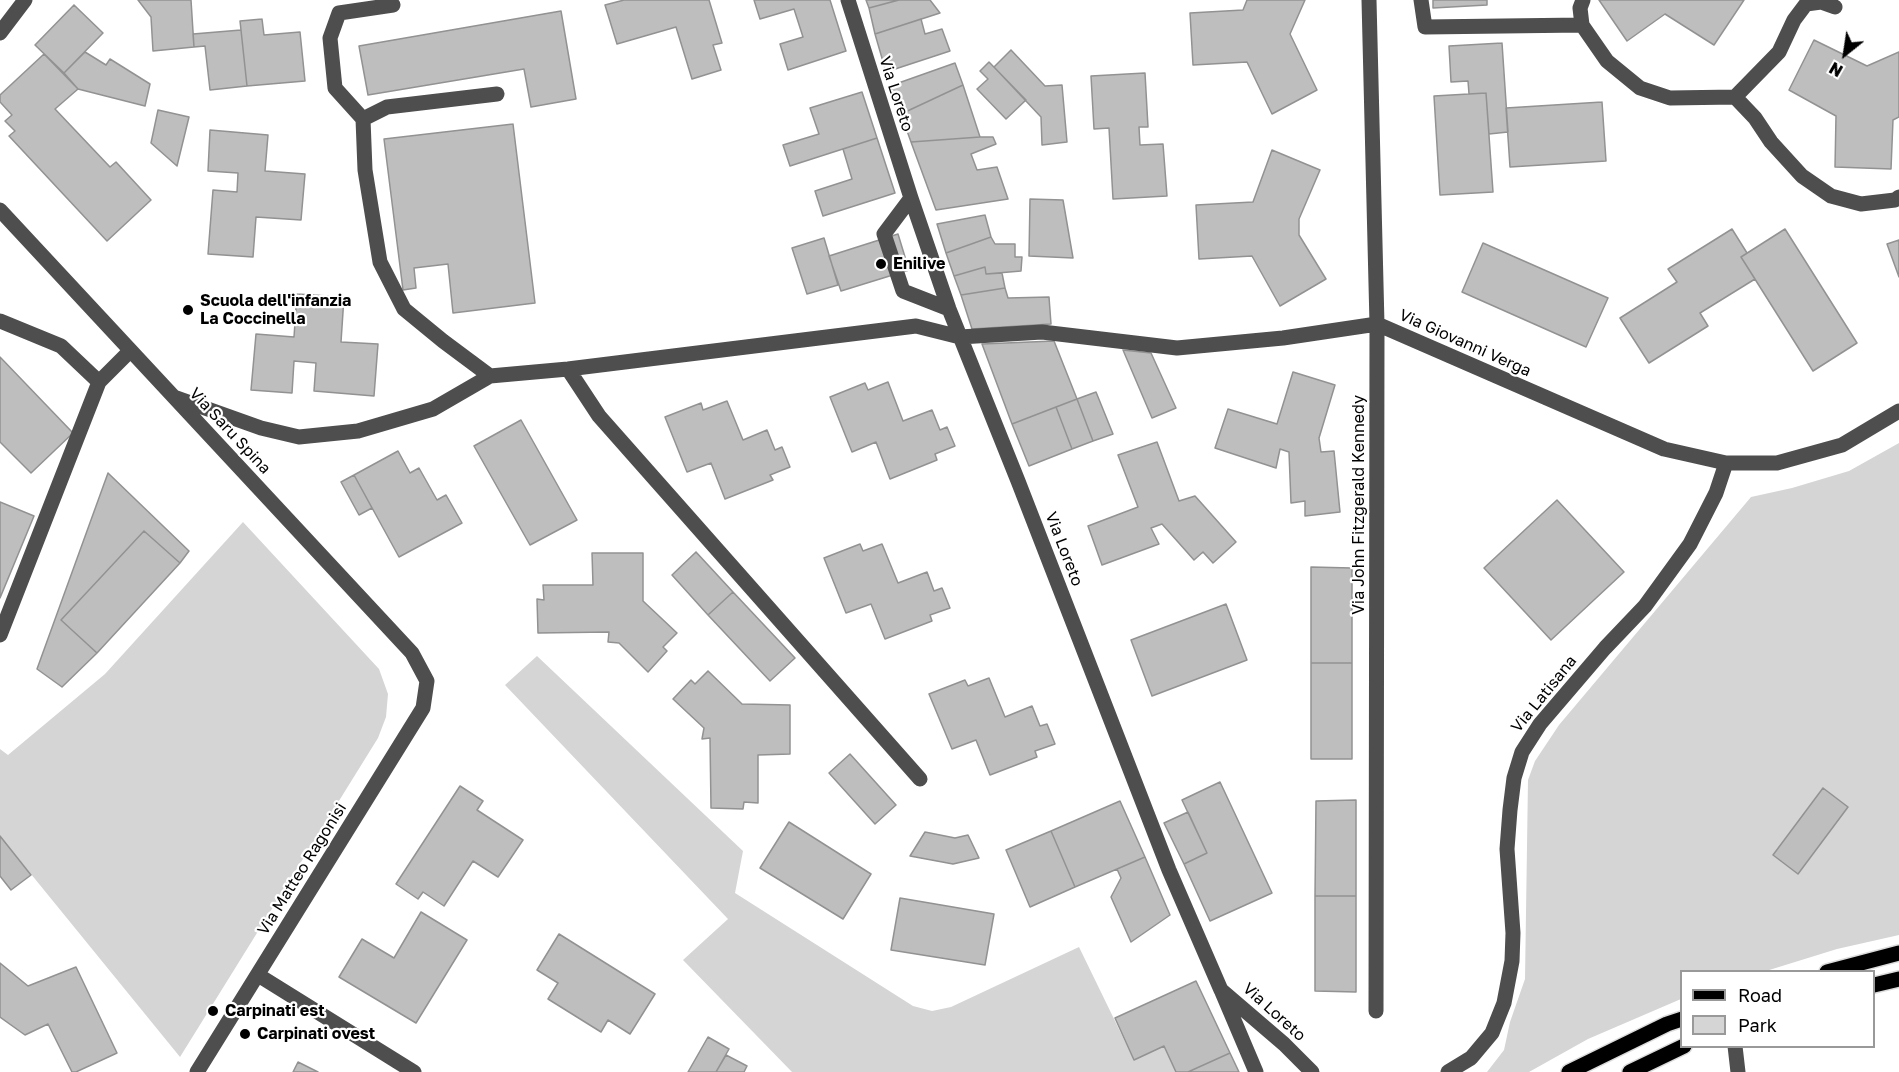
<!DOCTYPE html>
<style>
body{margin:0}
#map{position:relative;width:1899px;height:1072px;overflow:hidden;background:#fff;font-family:"Golos Text",sans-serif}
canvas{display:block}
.legend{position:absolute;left:1680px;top:970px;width:195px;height:78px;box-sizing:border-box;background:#fff;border:2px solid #999;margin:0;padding:8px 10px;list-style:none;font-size:18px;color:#000}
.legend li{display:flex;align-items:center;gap:12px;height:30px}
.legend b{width:30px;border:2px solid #999}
.north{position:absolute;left:1815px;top:24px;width:60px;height:60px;-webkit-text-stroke:4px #fff;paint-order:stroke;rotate:210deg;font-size:16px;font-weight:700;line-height:24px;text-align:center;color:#000}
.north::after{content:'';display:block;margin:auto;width:21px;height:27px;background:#000;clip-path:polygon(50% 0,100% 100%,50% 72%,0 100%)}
</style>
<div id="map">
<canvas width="1899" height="1072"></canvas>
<ul class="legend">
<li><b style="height:8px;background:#000"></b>Road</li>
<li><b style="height:16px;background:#d5d5d5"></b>Park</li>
</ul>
<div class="north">N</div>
</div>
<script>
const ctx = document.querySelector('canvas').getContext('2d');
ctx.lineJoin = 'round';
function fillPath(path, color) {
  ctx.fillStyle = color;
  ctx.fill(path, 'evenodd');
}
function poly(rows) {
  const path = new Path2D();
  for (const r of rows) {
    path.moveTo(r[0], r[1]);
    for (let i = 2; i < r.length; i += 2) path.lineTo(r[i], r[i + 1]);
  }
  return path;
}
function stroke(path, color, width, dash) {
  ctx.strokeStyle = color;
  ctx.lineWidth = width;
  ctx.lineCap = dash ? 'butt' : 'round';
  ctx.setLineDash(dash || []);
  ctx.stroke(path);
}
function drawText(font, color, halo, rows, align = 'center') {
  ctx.font = font + ' "Golos Text",sans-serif';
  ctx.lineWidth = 4.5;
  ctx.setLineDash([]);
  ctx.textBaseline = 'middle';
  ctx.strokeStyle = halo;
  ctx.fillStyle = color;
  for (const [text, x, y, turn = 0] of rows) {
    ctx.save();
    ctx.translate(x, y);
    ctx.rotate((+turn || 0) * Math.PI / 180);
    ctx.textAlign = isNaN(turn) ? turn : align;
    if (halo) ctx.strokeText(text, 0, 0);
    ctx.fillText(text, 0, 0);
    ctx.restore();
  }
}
fillPath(poly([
 [1899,443,1899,935,1837,949,1766,971,1682,972,1681,999,1588,1039,1529,1072,1487,1072,1504,1050,1510,1022,1525,979,1528,780,1535,761,1559,725,1751,497,1792,488,1849,471],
 [243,522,379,669,388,694,386,717,378,738,180,1057,0,836,0,749,8,755,105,674],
 [537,656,743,851,735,893,913,1006,932,1011,951,1007,1079,947,1134,1060,1164,1046,1176,1072,792,1072,683,960,728,919,505,685]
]), '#d5d5d5');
const building = poly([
 [138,0,191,0,194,47,153,51,151,17,138,0],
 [624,0,709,0,722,43,713,45,721,70,692,79,676,27,617,44,605,5,624,0],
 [754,0,830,0,846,51,788,70,780,44,803,37,794,9,760,19,754,0],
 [866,0,895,0,895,1,869,8,866,0],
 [899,0,930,0,940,13,875,34,869,8,899,0],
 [1247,0,1305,0,1290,34,1317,90,1272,114,1247,62,1193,65,1190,13,1243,10,1247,0],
 [1433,0,1487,0,1487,5,1433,8,1433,0],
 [1599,0,1744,0,1714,45,1665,14,1627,41,1599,0],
 [74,5,103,33,64,73,35,45,74,5],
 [561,11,576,99,531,107,524,69,368,95,359,46,561,11],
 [262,19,264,35,300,32,305,81,247,86,240,21,262,19],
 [921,19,925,34,942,29,950,51,886,72,875,34,921,19],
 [241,30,247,86,210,90,205,46,194,47,193,34,241,30],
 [1814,40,1867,66,1899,52,1899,117,1893,120,1891,169,1835,167,1836,116,1789,90,1814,40],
 [1502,43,1508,132,1489,134,1486,93,1469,94,1468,81,1451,82,1449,46,1502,43],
 [1011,50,1045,86,1062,85,1067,142,1042,145,1041,117,994,67,1011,50],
 [85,52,106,65,110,59,150,84,145,106,78,89,64,73,85,52],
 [44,54,78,89,55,109,110,167,116,162,151,200,107,241,9,136,15,131,5,121,12,115,0,102,0,95,44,54],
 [989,62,1026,100,1006,119,977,89,988,79,980,71,989,62],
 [955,63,963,85,901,114,890,86,955,63],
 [1145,73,1148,127,1139,127,1140,145,1163,144,1167,196,1113,199,1109,128,1094,129,1091,76,1145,73],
 [963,85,980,137,911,142,901,114,963,85],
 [862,92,877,138,790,166,783,145,819,134,810,108,862,92],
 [1486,93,1493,192,1440,195,1434,96,1486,93],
 [1602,102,1606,161,1510,167,1506,108,1602,102],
 [158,110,189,117,177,166,151,143,158,110],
 [513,124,535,303,453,313,448,264,414,268,416,288,403,290,384,139,513,124],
 [210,130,268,135,265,171,305,174,301,220,256,217,253,257,208,254,213,190,237,192,238,173,208,171,210,130],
 [980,137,993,137,996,144,971,154,977,170,997,167,1008,199,936,210,911,142,980,137],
 [877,138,895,193,823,216,815,191,852,179,843,149,877,138],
 [1272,150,1320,170,1299,219,1299,235,1326,279,1280,306,1252,256,1199,259,1196,205,1253,202,1272,150],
 [1030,199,1063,200,1073,258,1029,256,1030,199],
 [985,215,991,237,946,253,937,224,985,215],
 [1732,229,1747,253,1741,257,1755,279,1700,313,1708,326,1649,363,1620,318,1677,282,1668,269,1732,229],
 [1785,229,1857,343,1813,371,1741,257,1785,229],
 [898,234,909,270,841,291,829,256,898,234],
 [991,237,995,244,1015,244,1015,257,1022,257,1021,271,986,274,985,267,954,276,946,253,991,237],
 [824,238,838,285,807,294,792,248,824,238],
 [1899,240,1899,277,1887,244,1899,240],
 [1483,243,1608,298,1586,347,1462,292,1483,243],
 [985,267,986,274,1002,273,1005,288,961,295,954,276,985,267],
 [1005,288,1008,298,1049,297,1051,324,972,329,961,295,1005,288],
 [297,294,344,297,341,342,378,344,374,396,314,391,316,363,294,361,292,393,251,390,256,334,294,337,297,294],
 [1054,341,1077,399,1012,424,982,344,1054,341],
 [1123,350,1151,353,1176,408,1152,418,1123,350],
 [0,357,73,433,31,473,0,442,0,357],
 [1293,372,1335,385,1319,438,1321,452,1334,451,1340,512,1305,516,1305,501,1291,503,1289,452,1280,449,1276,468,1215,448,1228,409,1277,424,1293,372],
 [888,382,903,421,932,410,940,430,947,427,955,446,935,454,937,460,890,479,876,442,852,452,830,397,865,383,868,390,888,382],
 [1096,392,1113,434,1093,441,1077,399,1096,392],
 [1077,399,1093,441,1072,449,1056,407,1077,399],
 [727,401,743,440,767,430,775,450,782,447,790,467,770,475,773,480,725,499,711,463,687,472,665,417,701,403,703,410,727,401],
 [1056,407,1072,449,1029,466,1012,424,1056,407],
 [521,420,577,520,530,545,474,446,521,420],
 [1157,442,1179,501,1195,496,1236,542,1213,563,1203,552,1194,560,1162,524,1151,528,1159,544,1102,565,1088,526,1138,507,1118,455,1157,442],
 [398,451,410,473,419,468,437,500,446,495,462,523,399,557,354,475,398,451],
 [108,473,189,551,180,563,144,531,61,620,97,653,62,687,37,669,108,473],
 [354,475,372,508,359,515,341,482,354,475],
 [1557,500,1624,572,1551,640,1484,568,1557,500],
 [0,502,34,516,0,598,0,502],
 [144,531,180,563,97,653,61,620,144,531],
 [860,544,863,551,882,544,898,583,927,572,934,591,942,588,950,608,930,615,932,621,885,639,871,604,846,613,824,558,860,544],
 [696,552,733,592,708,615,672,575,696,552],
 [592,553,643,553,643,601,677,633,663,647,667,651,648,672,619,643,608,642,609,632,538,633,537,599,544,600,543,585,593,585,592,553],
 [1311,567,1352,568,1352,663,1311,663,1311,567],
 [733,592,795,658,770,681,708,615,733,592],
 [1226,604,1247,660,1152,696,1131,640,1226,604],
 [1311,663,1352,663,1352,759,1311,759,1311,663],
 [708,671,742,704,790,705,790,754,758,755,758,803,744,802,743,809,711,808,710,738,702,739,704,728,673,699,691,680,695,684,708,671],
 [989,678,1005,717,1032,706,1040,726,1047,724,1055,744,1035,751,1037,757,990,775,976,740,952,749,929,694,965,680,968,686,989,678],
 [850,754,896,805,875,824,829,773,850,754],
 [1220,782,1272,893,1210,921,1184,864,1207,853,1182,800,1220,782],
 [460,786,483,801,477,810,523,840,498,877,473,861,444,906,423,892,418,899,396,884,460,786],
 [1823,788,1848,807,1798,874,1773,855,1823,788],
 [1356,800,1356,896,1315,896,1316,801,1356,800],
 [1120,801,1145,857,1075,887,1051,831,1120,801],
 [1188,812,1207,853,1184,864,1164,823,1188,812],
 [789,822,871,874,843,919,760,868,789,822],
 [1051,831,1075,887,1030,907,1006,850,1051,831],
 [925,832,955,838,968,835,979,858,953,864,910,856,925,832],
 [0,836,31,875,11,890,0,876,0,836],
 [1145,857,1170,915,1131,942,1111,897,1121,878,1117,869,1145,857],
 [1315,896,1356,896,1356,992,1315,991,1315,896],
 [900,898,994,914,985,965,891,950,900,898],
 [421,912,467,940,416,1023,339,977,362,939,394,958,421,912],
 [559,934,655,994,630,1034,608,1020,601,1032,548,999,558,983,537,970,559,934],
 [0,963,28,986,76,967,117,1053,76,1072,72,1072,48,1024,25,1035,0,1017,0,963],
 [1196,981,1230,1053,1188,1072,1176,1072,1164,1046,1134,1060,1115,1018,1196,981],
 [708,1037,729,1049,716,1072,688,1072,708,1037],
 [1230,1053,1239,1072,1188,1072,1230,1053],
 [726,1055,747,1066,744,1072,716,1072,726,1055],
 [298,1062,318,1072,293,1072,298,1062]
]);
fillPath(building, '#bebebe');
stroke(building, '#929292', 1.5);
const major = poly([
 [1827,972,1899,953],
 [1874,985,1899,979],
 [1569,1072,1667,1024,1682,1019],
 [1630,1072,1684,1046]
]);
stroke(major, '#dbdbdb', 18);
stroke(poly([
 [848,0,911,198,949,309,1018,481,1169,870,1221,990,1284,1044,1312,1072],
 [1369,0,1377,324,1376,1011],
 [1421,0,1425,27,1582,25,1580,8,1583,0],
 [1582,25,1607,61,1640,88,1670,98,1735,97,1755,118,1771,142,1802,176,1831,196,1861,204,1895,200,1899,197],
 [0,33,25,0],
 [1735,97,1779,52,1794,20,1806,4,1821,2,1835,7],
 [363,119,335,88,330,38,339,13,393,5],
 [911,198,884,234,903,291,949,309],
 [0,210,412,653,427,681,423,708,197,1072],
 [0,321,61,346,99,382],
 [568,369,599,416,920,779],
 [490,376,443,341,404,309,380,262,365,170,363,119,387,107,497,94],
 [174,397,261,428,299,437,358,431,433,409,490,376,568,369,916,326,960,337,1042,332,1177,348,1283,338,1377,324,1664,449,1726,463,1777,463,1842,445,1899,411],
 [0,635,99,382,130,351],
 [258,975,414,1072],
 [1222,992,1256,1072],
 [1735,1046,1738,1072],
 [1448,1072,1471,1058,1492,1033,1504,1003,1512,961,1513,933,1507,849,1510,810,1514,778,1522,752,1540,724,1605,648,1645,606,1690,544,1716,493,1726,463]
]), '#4e4e4e', 15);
stroke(major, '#000', 15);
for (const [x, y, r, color] of [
 [881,264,6,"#000"],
 [188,310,6,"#000"],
 [213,1011,6,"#000"],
 [245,1034,6,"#000"]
]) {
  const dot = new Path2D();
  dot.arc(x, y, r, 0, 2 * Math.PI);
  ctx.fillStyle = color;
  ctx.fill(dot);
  stroke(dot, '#fff', 2);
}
drawText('16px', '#000', '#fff', [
 ["Via Loreto",896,94,72],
 ["Via Giovanni Verga",1465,343,24],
 ["Via Saru Spina",230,431,47],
 ["Via John Fitzgerald Kennedy",1359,505,-90],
 ["Via Loreto",1064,549,69],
 ["Via Latisana",1544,694,-51],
 ["Via Matteo Ragonisi",302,869,-58],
 ["Via Loreto",1274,1012,42]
]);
drawText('bold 16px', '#000', '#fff', [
 ["Enilive",893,264],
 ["Scuola dell'infanzia",200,301],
 ["La Coccinella",200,319],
 ["Carpinati est",225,1011],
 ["Carpinati ovest",257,1034]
], 'left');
</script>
